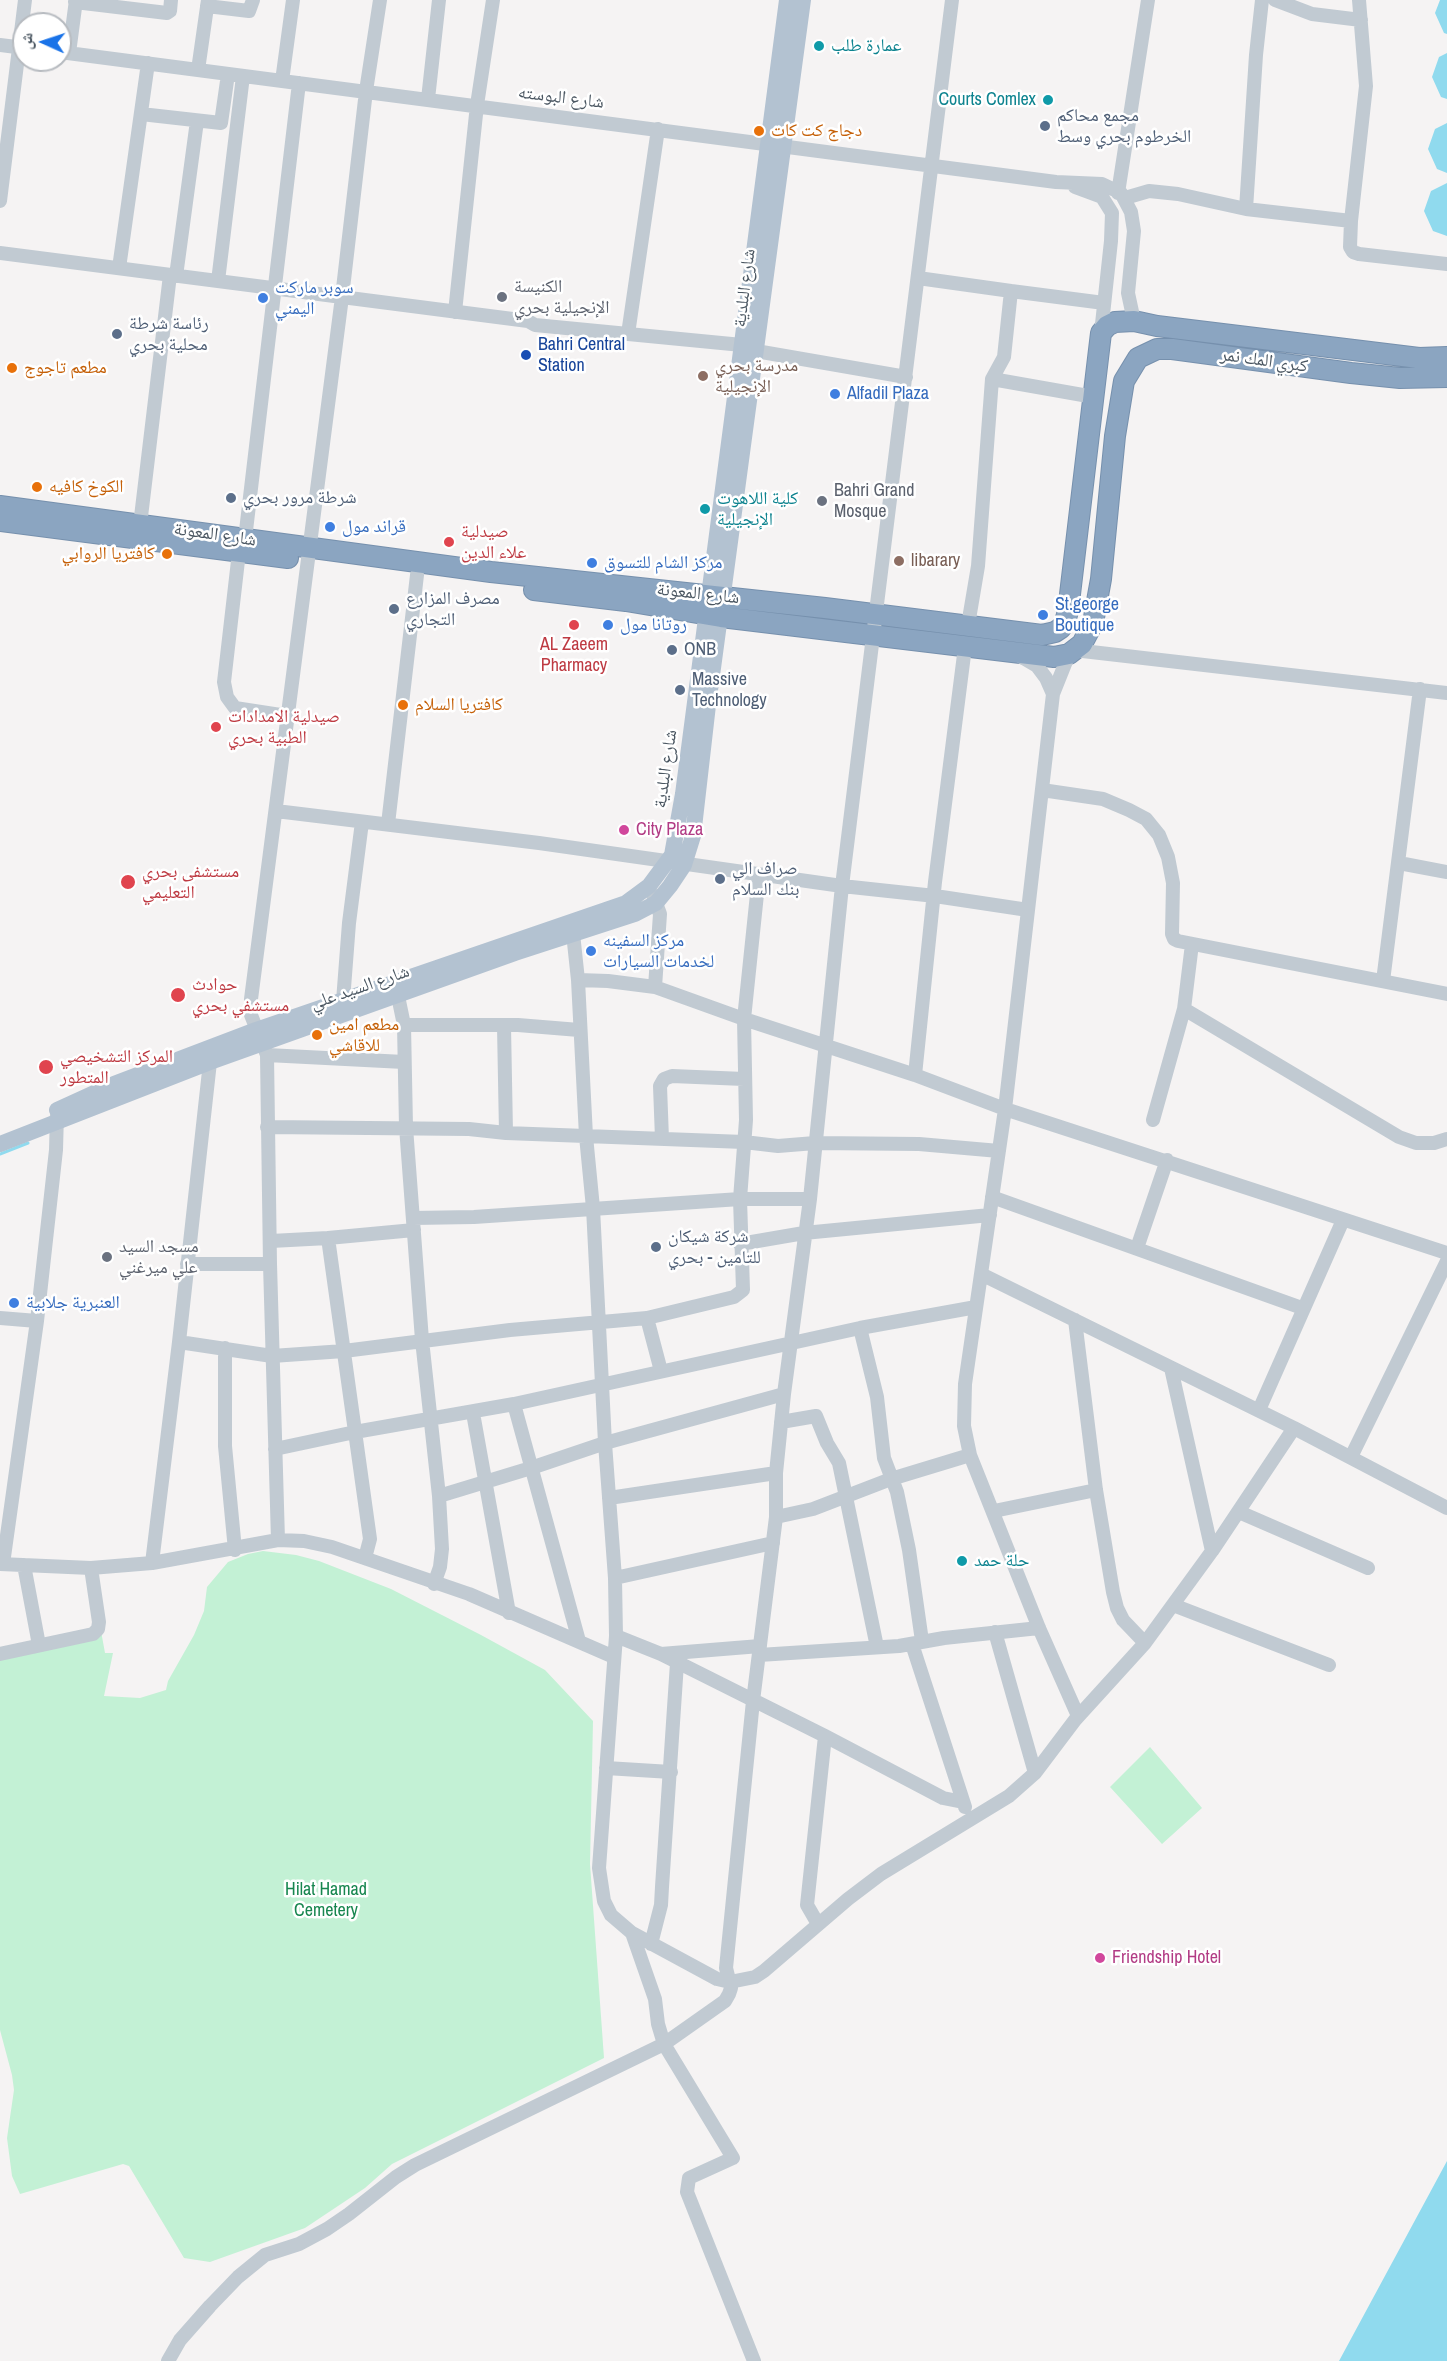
<!DOCTYPE html>
<meta charset="utf-8">
<style>
body{margin:0}
#map{position:relative;width:1447px;height:2361px;overflow:hidden;background:#f5f3f3;font-family:"Archivo Narrow","Noto Naskh Arabic",sans-serif}
canvas{display:block}
.north{position:absolute;left:12px;top:12px;width:60px;height:60px;box-sizing:border-box;background:#fff;border:2px solid #b7bbc0;border-radius:50%;rotate:273deg;font-size:16px;font-weight:700;line-height:24px;text-align:center;color:#4a5661}
.north::after{content:'';display:block;margin:auto;width:21px;height:27px;background:#1a73e8;clip-path:polygon(50% 0,100% 100%,50% 72%,0 100%)}
</style>
<div id="map">
<canvas width="1447" height="2361"></canvas>
<div class="north">ش</div>
</div>
<script>
const ctx = document.querySelector('canvas').getContext('2d');
ctx.lineJoin = 'round';
function fillPath(path, color) {
  ctx.fillStyle = color;
  ctx.fill(path, 'evenodd');
}
function poly(rows) {
  const path = new Path2D();
  for (const r of rows) {
    path.moveTo(r[0], r[1]);
    for (let i = 2; i < r.length; i += 2) path.lineTo(r[i], r[i + 1]);
  }
  return path;
}
function stroke(path, color, width, dash) {
  ctx.strokeStyle = color;
  ctx.lineWidth = width;
  ctx.lineCap = dash ? 'butt' : 'round';
  ctx.setLineDash(dash || []);
  ctx.stroke(path);
}
function drawText(font, color, halo, rows, align = 'center') {
  ctx.font = font + ' "Archivo Narrow","Noto Naskh Arabic",sans-serif';
  ctx.lineWidth = 5;
  ctx.setLineDash([]);
  ctx.textBaseline = 'middle';
  ctx.strokeStyle = halo;
  ctx.fillStyle = color;
  for (const [text, x, y, turn = 0] of rows) {
    ctx.save();
    ctx.translate(x, y);
    ctx.rotate((+turn || 0) * Math.PI / 180);
    ctx.textAlign = isNaN(turn) ? turn : align;
    if (halo) ctx.strokeText(text, 0, 0);
    ctx.fillText(text, 0, 0);
    ctx.restore();
  }
}
fillPath(poly([
 [263,1551,296,1555,319,1561,391,1589,481,1635,545,1670,593,1721,590,1864,604,2058,392,2164,365,2188,305,2228,210,2262,184,2258,129,2166,123,2164,20,2194,12,2176,7,2138,14,2090,12,2075,0,2030,0,1650,101,1631,105,1653,113,1653,104,1696,140,1698,166,1690,168,1681,194,1635,204,1611,207,1587,228,1562,248,1554],
 [1150,1747,1202,1808,1162,1844,1110,1787]
]), '#c3f1d5');
fillPath(poly([
 [1440,0,1447,0,1447,34,1444,33,1435,13],
 [1447,53,1447,99,1441,97,1432,77,1439,57],
 [1447,123,1447,173,1437,169,1428,149,1435,129],
 [1447,183,1447,236,1433,231,1424,211,1431,191],
 [1447,2161,1447,2361,1339,2361]
]), '#90daee');
stroke(poly([
 [0,1154,28,1143]
]), '#90daee', 3);
const highway = poly([
 [0,506,491,572,825,608,1042,635,1055,632,1061,628,1065,622,1068,611,1101,333,1107,326,1115,322,1134,321,1157,326,1419,358,1447,357],
 [0,521,288,558],
 [534,590,626,601,721,617,1054,657,1069,654,1082,644,1093,623,1101,579,1115,436,1124,381,1138,358,1157,349,1172,349,1351,373,1400,378,1447,377]
]);
stroke(highway, '#7690ad', 22);
stroke(poly([
 [1275,0,1312,14,1361,20],
 [1359,0,1366,86,1351,221,1350,247,1353,252,1359,254,1447,264],
 [75,2,167,13,170,11,171,0],
 [207,6,249,11,253,0],
 [0,45,24,48],
 [60,52,1056,182,1102,184,1121,193,1131,212,1134,231,1128,293,1134,321],
 [69,53,76,0],
 [198,70,208,0],
 [282,81,293,0],
 [428,99,439,0],
 [141,114,221,123,228,74],
 [1075,187,1102,197,1112,213,1111,241,1101,333],
 [1118,193,1148,0],
 [1125,198,1149,191,1178,194,1246,209,1351,221],
 [0,201,25,0],
 [1246,209,1256,55,1262,0],
 [0,253,528,321,535,325,742,345],
 [119,268,148,63],
 [176,276,197,121],
 [918,278,1011,291,1004,357,992,379,978,566,968,625],
 [218,281,243,76],
 [1011,291,1104,303],
 [455,312,477,105,493,0],
 [628,334,658,129],
 [756,351,906,377],
 [992,379,1094,397],
 [140,525,170,275],
 [245,539,299,83],
 [239,552,224,682,227,697,235,708,287,716],
 [1074,650,1447,693],
 [1069,654,1053,694,1005,1109,965,1384,964,1426,970,1455,1039,1628,1078,1716],
 [1020,656,1037,666,1046,678,1053,694],
 [1042,790,1103,799,1129,810,1146,819,1159,835,1168,857,1173,883,1172,934,1174,939,1178,941,1447,994],
 [276,811,539,843,842,886,935,896,1028,910],
 [388,824,417,575],
 [1399,863,1447,872],
 [653,895,660,914,655,987],
 [572,924,578,980,586,1136,593,1208,605,1443,615,1578,616,1636,599,1868,604,1901,611,1915,632,1933,717,1979,730,1982,755,1977,764,1971,848,1899,881,1874,1009,1796,1035,1773,1075,1720,1145,1643,1212,1551,1294,1428],
 [578,980,608,981,655,987,744,1019,915,1075,1005,1109,1447,1253],
 [1383,981,1420,689],
 [398,996,404,1025,406,1127,422,1340,439,1496,442,1549,440,1567,434,1584],
 [343,1001,349,923,362,822],
 [1184,1009,1399,1137,1416,1143,1434,1143,1447,1139],
 [404,1025,518,1025,579,1030],
 [504,1026,506,1133],
 [267,1055,404,1062],
 [915,1075,935,882,965,647],
 [1153,1120,1184,1009,1192,944],
 [267,1127,469,1129,506,1133,744,1142,778,1146,815,1143,919,1144,999,1151],
 [662,1139,660,1086,664,1079,672,1076,744,1079],
 [992,1197,1302,1308],
 [413,1218,474,1217,740,1199,810,1199],
 [328,1238,414,1230],
 [271,1241,328,1238,370,1539,365,1558],
 [740,1244,804,1233,990,1215],
 [1137,1248,1167,1160],
 [187,1264,270,1264],
 [981,1274,1294,1428,1447,1508],
 [0,1318,37,1321],
 [647,1318,661,1371],
 [1075,1320,1096,1490,1113,1592,1117,1608,1123,1620,1145,1643],
 [860,1328,877,1397,884,1458,897,1492,909,1550,922,1641],
 [179,1342,272,1356,344,1351,510,1330,647,1318,734,1297,743,1290,740,1199,746,1120,744,1019,759,875],
 [225,1348,225,1446,235,1550],
 [1171,1368,1212,1551],
 [514,1404,579,1641],
 [1259,1410,1343,1220],
 [473,1413,509,1613],
 [781,1422,816,1416,827,1443,839,1463,877,1647],
 [275,1449,355,1432,514,1404,860,1328,976,1307],
 [1351,1457,1447,1261],
 [439,1496,531,1468,605,1443,784,1394],
 [609,1498,776,1473],
 [994,1511,1096,1490],
 [1239,1512,1368,1568],
 [776,1517,813,1509,891,1479,970,1455],
 [278,1540,270,1264,267,1055,251,1015,251,999,342,297,366,91,380,0],
 [152,1563,179,1342,210,1062],
 [0,1564,91,1568,152,1563,278,1540,304,1541,332,1547,469,1594,614,1657],
 [3,1564,37,1321,56,1150,57,1114],
 [24,1565,39,1645],
 [615,1578,773,1543],
 [1173,1605,1329,1665],
 [995,1632,1035,1773],
 [616,1636,661,1654,825,1736,943,1798,963,1802],
 [912,1644,965,1807],
 [0,1654,93,1634,98,1629,99,1622,91,1568],
 [661,1654,760,1646],
 [759,1655,899,1646,944,1638,1039,1628],
 [606,1768,671,1772],
 [818,1924,807,1905,825,1736],
 [632,1933,655,1999,658,2024,664,2044,733,2158,689,2178,687,2192,754,2361],
 [651,1944,661,1905,662,1887,677,1663],
 [168,2361,180,2340,210,2306,238,2277,265,2255,299,2244,327,2229,349,2214,396,2177,415,2165,664,2044,725,2001,729,1994,731,1988,726,1968,753,1701,776,1517,776,1473,784,1394,810,1199,842,886,952,0]
]), '#c1cad2', 14);
stroke(poly([
 [57,1110,114,1084,256,1030,626,903,649,886,672,855,683,794,787,0],
 [0,1144,210,1062,515,953,635,914,656,903,670,886,684,865,693,836,708,705,803,0]
]), '#b3c2d1', 16);
stroke(highway, '#8ba5c1', 20);
for (const [x, y, r, color] of [
 [819,46,6,"#0f9aa8"],
 [1048,100,6,"#0f9aa8"],
 [1045,126,6,"#5c6f8a"],
 [759,131,6,"#e8710a"],
 [502,297,6,"#6b7280"],
 [263,298,6,"#3f7fe0"],
 [117,334,6,"#5c6f8a"],
 [526,355,6,"#1a4fb4"],
 [12,368,6,"#e8710a"],
 [703,376,6,"#8d6e63"],
 [835,394,6,"#3f7fe0"],
 [37,487,6,"#e8710a"],
 [231,498,6,"#5c6f8a"],
 [822,501,6,"#6b7280"],
 [705,509,6,"#0f9aa8"],
 [330,527,6,"#3f7fe0"],
 [449,542,6,"#e0444e"],
 [167,554,6,"#e8710a"],
 [899,561,6,"#8d6e63"],
 [592,563,6,"#3f7fe0"],
 [394,609,6,"#5c6f8a"],
 [1043,615,6,"#3f7fe0"],
 [574,625,6,"#e0444e"],
 [608,625,6,"#3f7fe0"],
 [672,650,6,"#5c6f8a"],
 [680,690,6,"#5c6f8a"],
 [403,705,6,"#e8710a"],
 [216,727,6,"#e0444e"],
 [624,830,6,"#d1479c"],
 [720,879,6,"#5c6f8a"],
 [128,882,8,"#e0444e"],
 [591,951,6,"#3f7fe0"],
 [178,995,8,"#e0444e"],
 [317,1035,6,"#e8710a"],
 [46,1067,8,"#e0444e"],
 [656,1247,6,"#5c6f8a"],
 [107,1257,6,"#6b7280"],
 [14,1303,6,"#3f7fe0"],
 [962,1561,6,"#0f9aa8"],
 [1100,1958,6,"#d1479c"]
]) {
  const dot = new Path2D();
  dot.arc(x, y, r, 0, 2 * Math.PI);
  ctx.fillStyle = color;
  ctx.fill(dot);
  stroke(dot, '#fff', 2);
}
drawText('18px', '#0d838f', '#fff', [
 ["عمارة طلب",831,46],
 ["Courts Comlex",1036,100,"right"],
 ["كلية اللاهوت",717,499],
 ["الإنجيلية",717,520],
 ["حلة حمد",974,1561]
], 'left');
drawText('18px', '#4a5661', '#fff', [
 ["شارع البوسته",561,98,7],
 ["شارع البلدية",745,288,-83],
 ["كبري المك نمر",1264,361,8],
 ["شارع المعونة",215,535,8],
 ["شارع المعونة",698,594,6],
 ["شارع البلدية",666,769,-82],
 ["شارع السيد علي",360,988,-19]
]);
drawText('18px', '#4e5e75', '#fff', [
 ["مجمع محاكم",1057,116],
 ["الخرطوم بحري وسط",1057,137],
 ["رئاسة شرطة",129,324],
 ["محلية بحري",129,345],
 ["شرطة مرور بحري",243,498],
 ["مصرف المزارع",406,599],
 ["التجاري",406,620],
 ["ONB",684,650],
 ["Massive",692,680],
 ["Technology",692,701],
 ["صراف الي",732,869],
 ["بنك السلام",732,890],
 ["شركة شيكان",668,1237],
 ["للتامين - بحري",668,1258]
], 'left');
drawText('18px', '#c56008', '#fff', [
 ["دجاج كت كات",771,131],
 ["مطعم تاجوج",24,368],
 ["الكوخ كافيه",49,487],
 ["كافتريا الروابي",155,554,"right"],
 ["كافتريا السلام",415,705],
 ["مطعم امين",329,1025],
 ["للاقاشي",329,1046]
], 'left');
drawText('18px', '#5b616d', '#fff', [
 ["الكنيسة",514,287],
 ["الإنجيلية بحري",514,308],
 ["Bahri Grand",834,491],
 ["Mosque",834,512],
 ["مسجد السيد",119,1247],
 ["علي ميرغني",119,1268]
], 'left');
drawText('18px', '#366cbe', '#fff', [
 ["سوبر ماركت",275,288],
 ["اليمني",275,309],
 ["Alfadil Plaza",847,394],
 ["قراند مول",342,527],
 ["مركز الشام للتسوق",604,563],
 ["St.george",1055,605],
 ["Boutique",1055,626],
 ["روتانا مول",620,625],
 ["مركز السفينه",603,941],
 ["لخدمات السيارات",603,962],
 ["العنبرية جلابية",26,1303]
], 'left');
drawText('18px', '#164399', '#fff', [
 ["Bahri Central",538,345],
 ["Station",538,366]
], 'left');
drawText('18px', '#785e54', '#fff', [
 ["مدرسة بحري",715,366],
 ["الإنجيلية",715,387],
 ["libarary",911,561]
], 'left');
drawText('18px', '#be3a42', '#fff', [
 ["صيدلية",461,532],
 ["علاء الدين",461,553],
 ["AL Zaeem",574,645,"center"],
 ["Pharmacy",574,666,"center"],
 ["صيدلية الامدادات",228,717],
 ["الطبية بحري",228,738],
 ["مستشفى بحري",142,872],
 ["التعليمي",142,893],
 ["حوادث",192,985],
 ["مستشفي بحري",192,1006],
 ["المركز التشخيصي",60,1057],
 ["المتطور",60,1078]
], 'left');
drawText('18px', '#b23c85', '#fff', [
 ["City Plaza",636,830],
 ["Friendship Hotel",1112,1958]
], 'left');
drawText('18px', '#17864f', '#fff', [
 ["Hilat Hamad",326,1890],
 ["Cemetery",326,1911]
]);
</script>
